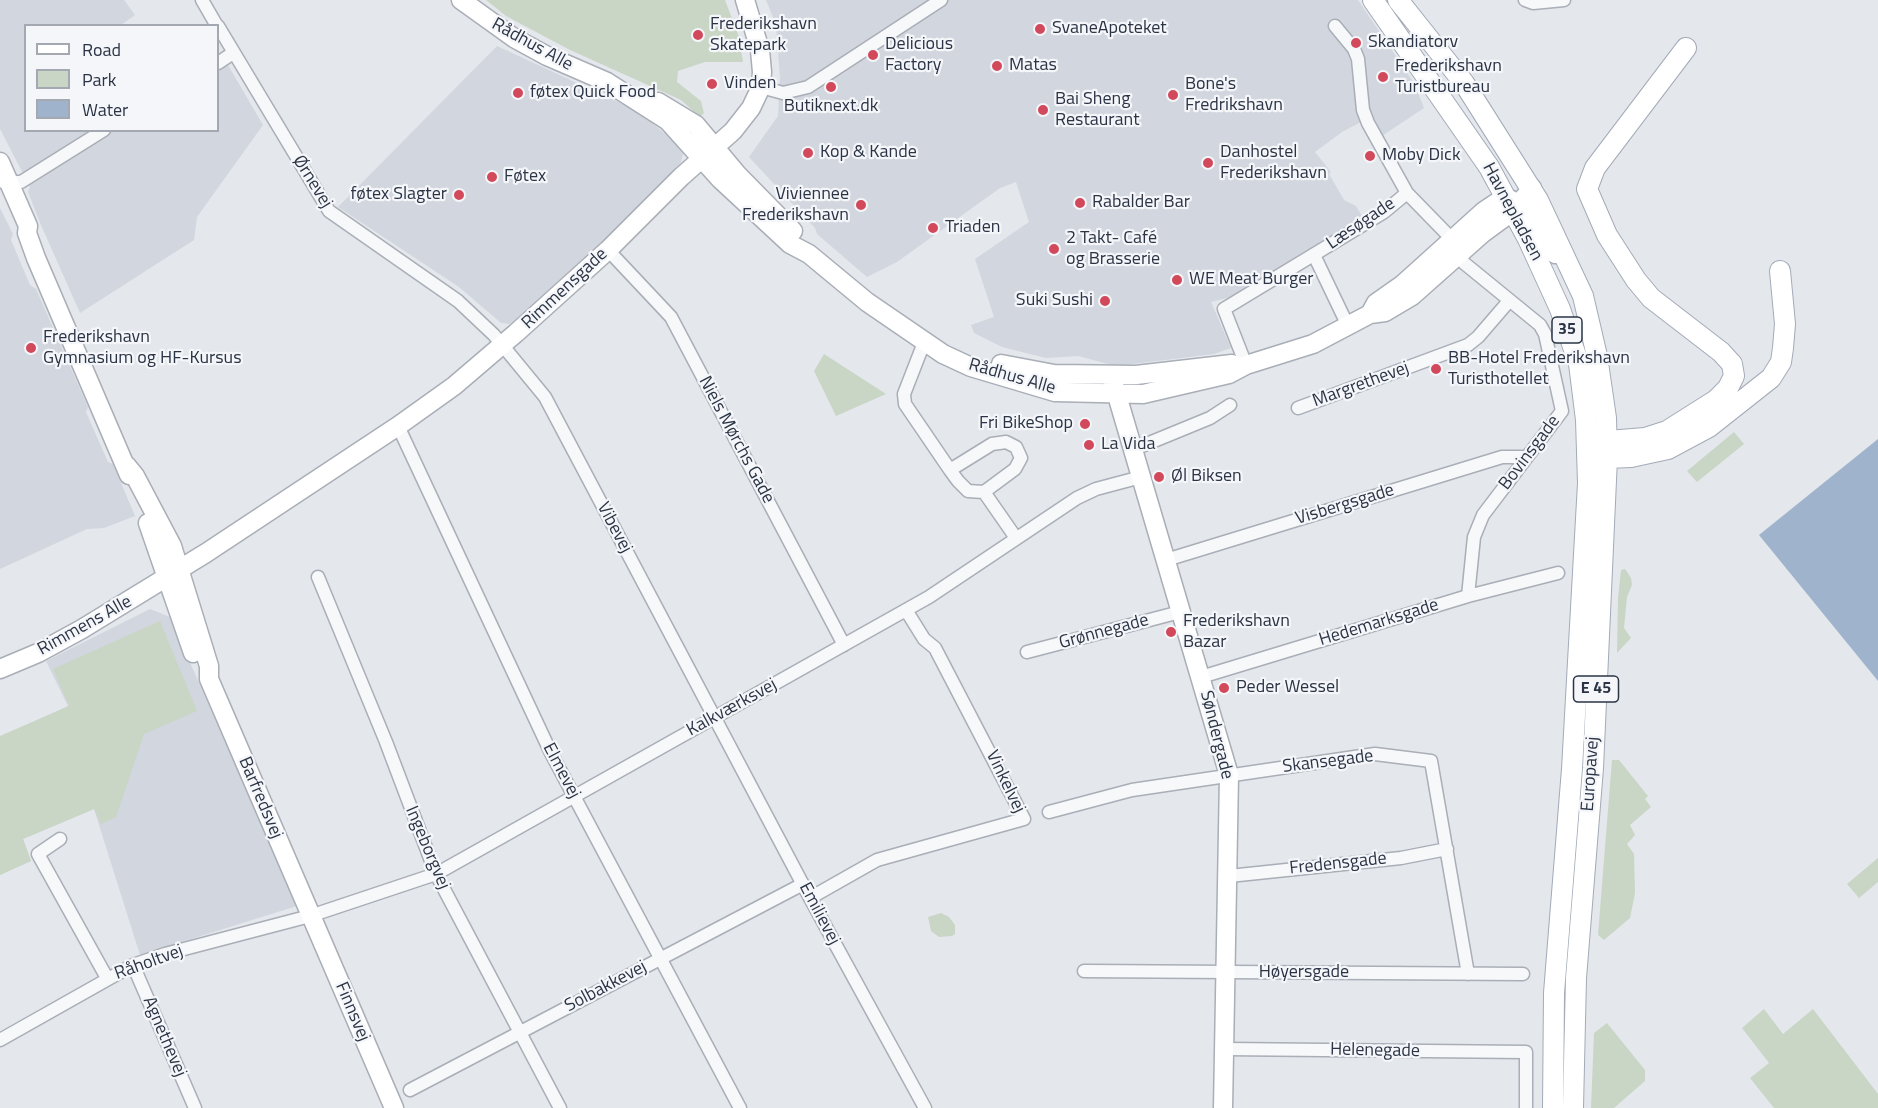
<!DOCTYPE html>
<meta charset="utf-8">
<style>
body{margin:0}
#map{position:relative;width:1878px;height:1108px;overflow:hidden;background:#e4e7ec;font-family:"Titillium Web",sans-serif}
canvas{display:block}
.legend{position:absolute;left:24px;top:24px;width:195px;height:108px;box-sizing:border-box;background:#f4f6f9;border:2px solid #a4a8b1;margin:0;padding:8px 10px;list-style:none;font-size:18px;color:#2b3445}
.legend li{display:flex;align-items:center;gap:12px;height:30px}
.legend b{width:30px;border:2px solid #a4a8b1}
</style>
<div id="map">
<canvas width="1878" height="1108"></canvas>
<ul class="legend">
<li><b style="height:8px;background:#fff"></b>Road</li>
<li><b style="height:16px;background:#c9d6c5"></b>Park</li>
<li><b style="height:16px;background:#9fb4cc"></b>Water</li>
</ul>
</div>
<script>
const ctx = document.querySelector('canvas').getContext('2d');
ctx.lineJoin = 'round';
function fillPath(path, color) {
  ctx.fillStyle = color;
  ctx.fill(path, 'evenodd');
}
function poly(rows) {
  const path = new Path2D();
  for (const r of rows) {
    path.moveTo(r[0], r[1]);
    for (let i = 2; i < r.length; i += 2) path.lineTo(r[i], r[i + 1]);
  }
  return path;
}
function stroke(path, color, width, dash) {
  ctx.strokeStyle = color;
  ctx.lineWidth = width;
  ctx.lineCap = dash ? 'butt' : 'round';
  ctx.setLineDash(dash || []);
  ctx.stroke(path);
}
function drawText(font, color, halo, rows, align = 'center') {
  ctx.font = font + ' "Titillium Web",sans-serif';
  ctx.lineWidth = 4.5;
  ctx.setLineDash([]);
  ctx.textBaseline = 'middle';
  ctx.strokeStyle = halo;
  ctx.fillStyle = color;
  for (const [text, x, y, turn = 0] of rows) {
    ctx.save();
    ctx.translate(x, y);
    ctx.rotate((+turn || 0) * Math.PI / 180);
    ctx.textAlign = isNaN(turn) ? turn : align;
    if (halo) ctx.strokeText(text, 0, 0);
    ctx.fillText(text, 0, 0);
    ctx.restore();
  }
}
fillPath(poly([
 [0,0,124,0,135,15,121,25,26,26,26,130,218,130,218,55,221,53,263,125,197,217,194,240,80,313,41,225,28,192,30,187,0,129],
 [766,0,1358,0,1414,83,1424,108,1382,136,1372,116,1342,132,1315,152,1331,172,1329,174,1344,200,1356,206,1362,216,1231,297,1211,302,1231,348,1214,354,1116,366,1078,356,1046,358,1002,347,974,333,971,325,994,317,975,259,1029,222,1016,182,1000,188,897,262,867,277,817,234,815,228,749,157,778,116,780,78,776,25],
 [497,46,629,107,651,122,677,144,683,154,681,162,660,190,510,324,501,323,459,287,338,207],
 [0,208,13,234,11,240,30,285,36,289,88,407,86,412,108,462,113,464,135,516,104,528,87,529,0,569],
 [150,609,170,617,297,906,140,955,94,809,23,839,31,861,0,875,0,737,68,706,46,661]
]), '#d2d6de');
fillPath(poly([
 [486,0,725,0,739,37,743,62,705,62,678,71,677,82,701,101,704,113,700,117,681,100,570,50,506,16],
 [824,354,886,394,836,416,814,371],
 [1734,432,1744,444,1697,482,1687,471],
 [1625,569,1631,578,1632,585,1627,597,1624,628,1631,638,1617,653,1618,598,1621,570],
 [160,621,197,711,144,734,116,817,101,824,94,809,23,839,31,861,0,875,0,736,69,706,53,669],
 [1612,760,1619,760,1648,796,1645,799,1651,807,1630,825,1635,835,1627,844,1634,854,1635,893,1630,918,1604,940,1598,935],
 [1878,858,1878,882,1859,898,1847,884],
 [941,913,949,917,955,925,955,934,952,936,939,937,931,931,928,917],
 [1764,1009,1783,1034,1813,1009,1878,1094,1878,1108,1774,1108,1750,1078,1769,1063,1742,1028],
 [1607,1023,1645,1070,1645,1081,1614,1108,1591,1108,1594,1033]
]), '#c9d6c5');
fillPath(poly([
 [1878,439,1878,681,1759,535]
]), '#9fb4cc');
const street = poly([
 [202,0,217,26],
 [1525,0,1533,3,1564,0],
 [218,26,329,211,458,301,494,335,545,397,810,898,925,1108],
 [1335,26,1354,49,1358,59,1363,110,1368,123,1407,193,1448,235,1464,263,1540,325,1545,334,1562,411,1483,515,1474,537,1468,596],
 [218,63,233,53],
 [761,87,783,93,808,87,941,0],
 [3,182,21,182,104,130],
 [608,250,671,317,844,645],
 [1314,255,1348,326],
 [925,340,904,394,905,404,950,470,958,481,968,491,984,492,1015,469,1021,458,1016,447,1006,442,992,444,950,470],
 [1246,365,1224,309,1384,212,1407,193],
 [1298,408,1468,345,1478,337,1509,301],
 [398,426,551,753,740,1108],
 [1132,450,1210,418,1230,405],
 [984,492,1016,538],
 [1166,560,1502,457,1525,457],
 [318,577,386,742,436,874,560,1108],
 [1027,652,1180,612],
 [1201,677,1468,596,1558,573],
 [1049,812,1132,790,1375,754,1431,761,1468,974],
 [60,839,38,854,107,978],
 [1229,876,1401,858,1447,849],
 [810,898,877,860,1024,819,935,648,924,639,906,610],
 [133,965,195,1108],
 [1084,971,1523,974],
 [0,1040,133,965,165,954,310,916,436,874,929,597,1077,498,1096,489,1141,477],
 [1225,1049,1526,1052,1526,1108],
 [410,1090,803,884]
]);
const secondary = poly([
 [461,0,514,38,547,56,607,82,668,121,720,179,790,244,809,254,867,302,943,354,971,367,1055,392,1143,394,1229,374,1246,365,1313,344,1370,314,1385,312,1412,296,1483,233,1513,211,1532,188],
 [658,102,696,125,737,174,793,231],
 [0,162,28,226,27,233,36,258,129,475],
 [1370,314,1376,303,1403,284,1484,211,1505,197,1528,208,1555,254],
 [1001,364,1054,374,1136,375,1232,364],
 [1111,375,1229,775,1223,1108],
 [126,465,135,476,172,546,209,666,209,679,394,1108],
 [148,523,193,653],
 [0,669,38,653,82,629,206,553,398,426,454,386,516,333,608,250,681,177,733,131,751,108,761,87,762,72,760,50,745,0]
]);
const primary = poly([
 [1373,0,1489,167,1528,239,1560,309,1579,364,1586,420,1588,483,1572,769,1554,993,1553,1108],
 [1398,0,1464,83,1538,200,1583,296,1597,356,1606,418,1607,458,1593,768,1576,978,1573,1108],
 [1596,442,1645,438,1667,431,1716,400,1728,388,1734,376,1732,364,1721,352,1651,298,1636,280,1607,235,1587,189,1595,168,1686,48],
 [1596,456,1607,458,1631,457,1668,449,1709,427,1771,378,1781,362,1783,348,1785,324,1780,271]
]);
stroke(street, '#a9aeb7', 15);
stroke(secondary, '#a9aeb7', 21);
stroke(primary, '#a3abb8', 22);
stroke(street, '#f7f8fa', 12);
stroke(secondary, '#fff', 18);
stroke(primary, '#fff', 20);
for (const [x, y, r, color] of [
 [1040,29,6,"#d1495b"],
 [698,35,6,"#d1495b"],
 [1356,43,6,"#d1495b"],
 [873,55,6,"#d1495b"],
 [997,66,6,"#d1495b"],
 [1383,77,6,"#d1495b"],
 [712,84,6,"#d1495b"],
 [831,87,6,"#d1495b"],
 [518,93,6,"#d1495b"],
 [1173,95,6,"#d1495b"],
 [1043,110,6,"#d1495b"],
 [808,153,6,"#d1495b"],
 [1370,156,6,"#d1495b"],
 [1208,163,6,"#d1495b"],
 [492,177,6,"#d1495b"],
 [459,195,6,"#d1495b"],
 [1080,203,6,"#d1495b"],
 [861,205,6,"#d1495b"],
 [933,228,6,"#d1495b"],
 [1054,249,6,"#d1495b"],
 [1177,280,6,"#d1495b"],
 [1105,301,6,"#d1495b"],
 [31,348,6,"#d1495b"],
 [1436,369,6,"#d1495b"],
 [1085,424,6,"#d1495b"],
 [1089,445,6,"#d1495b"],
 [1159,477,6,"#d1495b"],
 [1171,632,6,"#d1495b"],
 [1224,688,6,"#d1495b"]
]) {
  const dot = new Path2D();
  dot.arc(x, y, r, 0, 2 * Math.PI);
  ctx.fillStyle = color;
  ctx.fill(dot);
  stroke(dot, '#f4f6f9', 2);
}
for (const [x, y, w] of [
 [1567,330,30],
 [1596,689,45]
]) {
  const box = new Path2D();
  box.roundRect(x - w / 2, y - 13, w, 26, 4.5);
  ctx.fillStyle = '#f4f6f9';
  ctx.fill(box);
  stroke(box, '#2b3445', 1.5);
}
drawText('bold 16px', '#2b3445', null, [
 ["35",1567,330],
 ["E 45",1596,689]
]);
drawText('18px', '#2b3445', '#f4f6f9', [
 ["Frederikshavn",710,25],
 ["Skatepark",710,46],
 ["SvaneApoteket",1052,29],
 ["Skandiatorv",1368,43],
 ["Delicious",885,45],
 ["Factory",885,66],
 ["Matas",1009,66],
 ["Frederikshavn",1395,67],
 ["Turistbureau",1395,88],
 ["Vinden",724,84],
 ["Bone's",1185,85],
 ["Fredrikshavn",1185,106],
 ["føtex Quick Food",530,93],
 ["Bai Sheng",1055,100],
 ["Restaurant",1055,121],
 ["Butiknext.dk",831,107,"center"],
 ["Kop & Kande",820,153],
 ["Danhostel",1220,153],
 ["Frederikshavn",1220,174],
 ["Moby Dick",1382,156],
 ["Føtex",504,177],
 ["føtex Slagter",447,195,"right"],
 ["Viviennee",849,195,"right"],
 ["Frederikshavn",849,216,"right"],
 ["Rabalder Bar",1092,203],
 ["Triaden",945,228],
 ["2 Takt- Café",1066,239],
 ["og Brasserie",1066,260],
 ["WE Meat Burger",1189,280],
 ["Suki Sushi",1093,301,"right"],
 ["Frederikshavn",43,338],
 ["Gymnasium og HF-Kursus",43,359],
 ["BB-Hotel Frederikshavn",1448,359],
 ["Turisthotellet",1448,380],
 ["Fri BikeShop",1073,424,"right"],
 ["La Vida",1101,445],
 ["Øl Biksen",1171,477],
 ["Frederikshavn",1183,622],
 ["Bazar",1183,643],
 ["Peder Wessel",1236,688]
], 'left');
drawText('18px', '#2b3445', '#f4f6f9', [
 ["Rådhus Alle",532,45,29],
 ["Ørnevej",312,182,58],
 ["Havnepladsen",1512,212,62],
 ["Læsøgade",1361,224,-34],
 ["Rimmensgade",565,289,-43],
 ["Rådhus Alle",1012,377,16],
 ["Margrethevej",1361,385,-20],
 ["Niels Mørchs Gade",736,440,62],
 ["Bovinsgade",1530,453,-53],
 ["Visbergsgade",1345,505,-17],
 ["Vibevej",614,528,62],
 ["Hedemarksgade",1379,623,-17],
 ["Rimmens Alle",85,626,-29],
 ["Grønnegade",1104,632,-15],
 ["Kalkværksvej",732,708,-29],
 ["Søndergade",1216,735,76],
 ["Skansegade",1328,762,-7],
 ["Elmevej",561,771,62],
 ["Europavej",1591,774,-86],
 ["Vinkelvej",1005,782,64],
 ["Barfredsvej",260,798,67],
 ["Ingeborgvej",427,848,67],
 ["Fredensgade",1338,864,-6],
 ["Emilievej",819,914,62],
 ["Råholtvej",149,963,-20],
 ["Høyersgade",1304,973],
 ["Solbakkevej",606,987,-28],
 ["Finnsvej",352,1012,67],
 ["Agnethevej",164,1037,67],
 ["Helenegade",1375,1051,1]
]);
</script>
